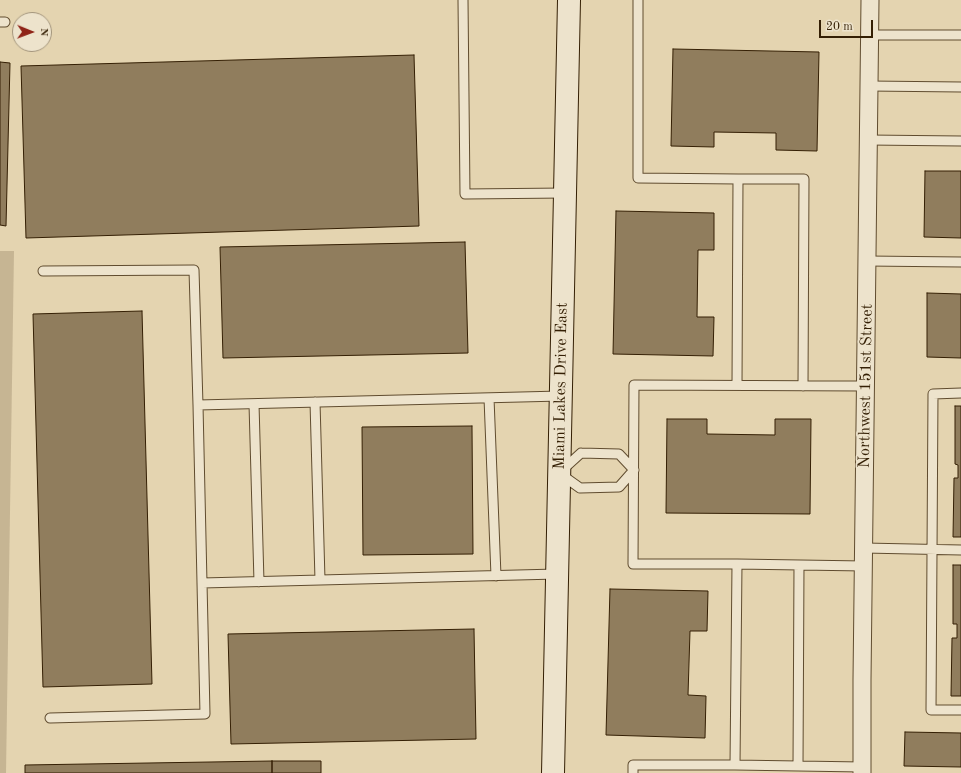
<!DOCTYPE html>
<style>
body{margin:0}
#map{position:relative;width:961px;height:773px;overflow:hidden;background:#e4d4b0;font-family:"Old Standard TT",serif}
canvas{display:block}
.north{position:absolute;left:12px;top:12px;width:40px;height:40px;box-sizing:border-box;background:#ede3cc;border:1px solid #a3957c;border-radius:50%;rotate:91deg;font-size:11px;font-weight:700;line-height:16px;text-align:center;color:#341f04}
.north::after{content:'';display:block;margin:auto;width:14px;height:18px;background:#8f2418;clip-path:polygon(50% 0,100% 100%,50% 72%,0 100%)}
.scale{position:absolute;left:819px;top:20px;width:54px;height:18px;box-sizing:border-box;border:2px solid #341f04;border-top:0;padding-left:5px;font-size:12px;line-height:14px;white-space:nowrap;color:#341f04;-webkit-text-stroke:3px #ede3cc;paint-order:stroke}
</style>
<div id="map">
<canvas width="961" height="773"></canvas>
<div class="north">N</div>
<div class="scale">20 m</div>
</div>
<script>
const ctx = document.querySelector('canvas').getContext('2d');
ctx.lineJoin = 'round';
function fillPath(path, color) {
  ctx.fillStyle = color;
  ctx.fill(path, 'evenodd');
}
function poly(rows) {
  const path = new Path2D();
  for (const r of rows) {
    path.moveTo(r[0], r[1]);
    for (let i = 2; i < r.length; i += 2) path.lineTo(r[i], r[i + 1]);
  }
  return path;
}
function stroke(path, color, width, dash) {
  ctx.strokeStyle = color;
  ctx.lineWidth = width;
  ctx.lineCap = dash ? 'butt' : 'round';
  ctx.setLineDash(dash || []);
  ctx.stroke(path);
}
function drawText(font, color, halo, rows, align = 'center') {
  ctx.font = font + ' "Old Standard TT",serif';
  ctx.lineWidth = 3.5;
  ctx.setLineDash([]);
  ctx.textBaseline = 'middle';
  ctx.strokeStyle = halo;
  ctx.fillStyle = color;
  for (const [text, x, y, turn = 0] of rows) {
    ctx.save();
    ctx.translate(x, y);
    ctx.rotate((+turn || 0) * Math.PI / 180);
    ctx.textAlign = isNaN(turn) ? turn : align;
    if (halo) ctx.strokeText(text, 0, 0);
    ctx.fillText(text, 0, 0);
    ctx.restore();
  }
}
fillPath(poly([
 [0,251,14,251,6,773,0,773]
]), '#c6b593');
const building = poly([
 [673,49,819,52,817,151,776,150,776,133,714,132,714,147,671,146,673,49],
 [414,55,419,226,26,238,21,66,414,55],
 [0,62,10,63,6,226,0,225,0,62],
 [925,171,961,171,961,238,924,237,925,171],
 [616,211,714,213,714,250,698,250,697,317,714,317,713,356,613,354,616,211],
 [465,242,468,353,223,358,220,247,465,242],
 [927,293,961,294,961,358,927,357,927,293],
 [142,311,152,684,43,687,33,314,142,311],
 [955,406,961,406,961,537,953,537,954,478,958,478,958,465,955,464,955,406],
 [667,419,707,419,707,434,775,435,775,419,811,419,810,514,666,513,667,419],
 [472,426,473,554,363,555,362,427,472,426],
 [953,565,961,565,961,696,951,696,952,638,957,638,957,624,953,624,953,565],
 [610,589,708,591,707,631,690,631,688,695,706,696,705,738,606,735,610,589],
 [474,629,476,739,231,744,228,634,474,629],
 [905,732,961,733,961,767,904,766,905,732],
 [272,761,272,773,25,773,25,765,272,761],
 [272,761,321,761,321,773,272,773,272,761]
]);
fillPath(building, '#907d5d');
stroke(building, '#341f04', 1);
const lane = poly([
 [463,0,465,194,565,193],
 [638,0,638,178,738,179],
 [0,22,5,22],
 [870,35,961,35],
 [869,86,961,87],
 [868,140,961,141],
 [867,261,961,262],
 [43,271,194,270,198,405],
 [737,385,738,179,804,179,803,386],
 [961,393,933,394,931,710,961,710],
 [489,398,496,576],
 [315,402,320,580],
 [254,404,259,582],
 [581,453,619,454,634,470,619,487,580,488,559,473,581,453],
 [864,548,961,550],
 [737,564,633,564,634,385,865,386],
 [202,583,198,405,561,396],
 [50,718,205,714,202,583,557,574],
 [798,766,799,565],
 [862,767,735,765,737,564,864,566],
 [633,773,633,765,735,765]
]);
const street = poly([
 [862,773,862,680,870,0]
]);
const secondary = poly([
 [553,773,569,0]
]);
stroke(lane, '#604c2f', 11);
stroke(street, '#604c2f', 19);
stroke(secondary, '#341f04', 24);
stroke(lane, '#ede3cc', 9);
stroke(street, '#ede3cc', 17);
stroke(secondary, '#ede3cc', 22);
drawText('16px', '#341f04', '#ede3cc', [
 ["Miami Lakes Drive East",561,386,-89],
 ["Northwest 151st Street",866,386,-89]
]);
</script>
